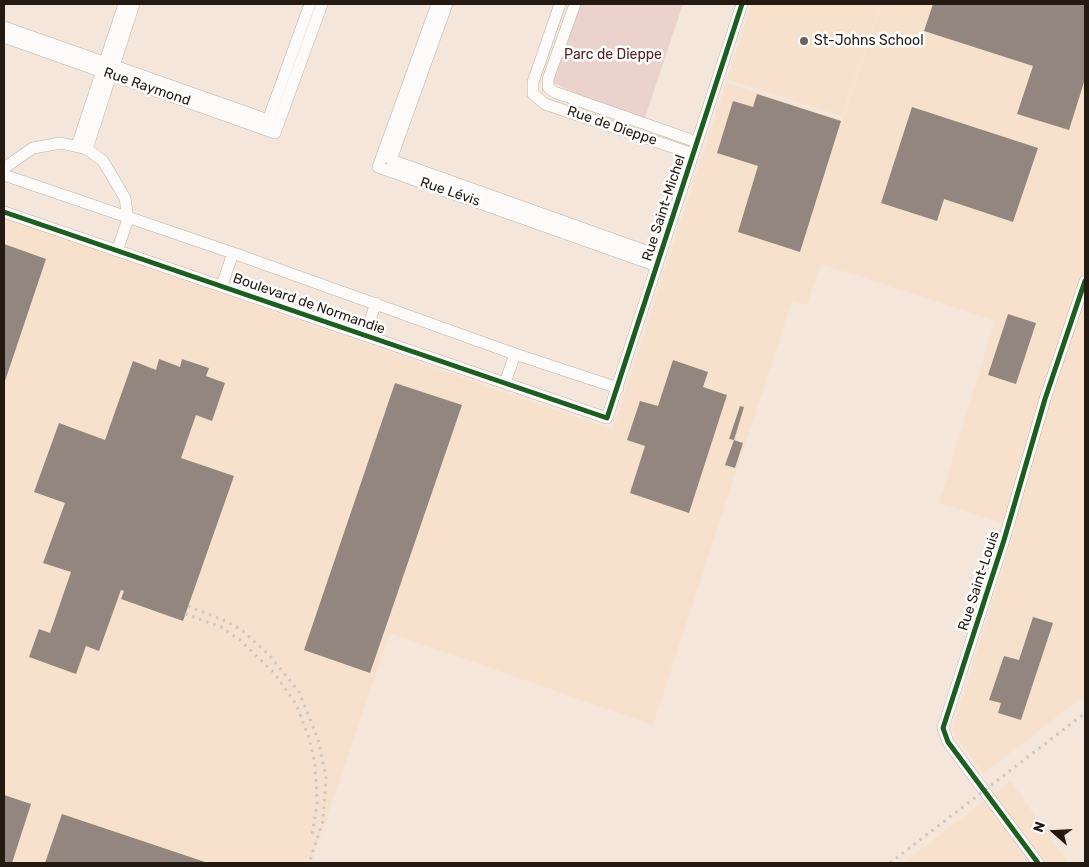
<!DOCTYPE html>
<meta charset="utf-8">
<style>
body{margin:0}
#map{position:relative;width:1089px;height:867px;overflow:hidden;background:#f4e6da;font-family:Rubik,sans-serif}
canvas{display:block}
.frame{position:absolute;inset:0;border:5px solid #251a11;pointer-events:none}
.north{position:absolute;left:1029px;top:807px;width:50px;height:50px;-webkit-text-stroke:4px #fff;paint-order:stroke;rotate:289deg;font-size:14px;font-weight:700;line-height:20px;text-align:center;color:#251a11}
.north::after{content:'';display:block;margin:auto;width:18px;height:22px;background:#251a11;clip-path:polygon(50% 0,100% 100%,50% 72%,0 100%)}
</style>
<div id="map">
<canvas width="1089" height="867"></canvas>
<div class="frame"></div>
<div class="north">N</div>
</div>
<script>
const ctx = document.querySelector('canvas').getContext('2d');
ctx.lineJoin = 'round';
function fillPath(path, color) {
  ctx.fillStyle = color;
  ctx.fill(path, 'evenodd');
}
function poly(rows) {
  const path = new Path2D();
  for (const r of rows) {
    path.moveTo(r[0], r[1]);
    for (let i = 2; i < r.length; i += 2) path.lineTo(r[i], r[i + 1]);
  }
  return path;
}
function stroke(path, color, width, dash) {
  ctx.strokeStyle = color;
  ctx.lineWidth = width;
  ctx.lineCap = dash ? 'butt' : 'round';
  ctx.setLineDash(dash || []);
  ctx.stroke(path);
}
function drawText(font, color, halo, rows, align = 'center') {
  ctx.font = font + ' Rubik,sans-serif';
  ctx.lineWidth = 5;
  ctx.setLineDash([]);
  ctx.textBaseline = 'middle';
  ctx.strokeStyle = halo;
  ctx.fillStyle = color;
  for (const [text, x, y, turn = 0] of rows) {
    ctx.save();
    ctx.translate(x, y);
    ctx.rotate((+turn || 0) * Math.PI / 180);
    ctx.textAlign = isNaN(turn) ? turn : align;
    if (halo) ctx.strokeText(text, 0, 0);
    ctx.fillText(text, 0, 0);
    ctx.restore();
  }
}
fillPath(poly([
 [752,4,880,4,842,116,727,79],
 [881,4,1085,4,1085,695,983,774,952,731,1016,527,939,503,995,321,821,264,807,305,792,301,653,725,390,633,311,863,4,863,4,218,613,430,726,83,842,120],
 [1011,781,1068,863,903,863]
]), '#f7e1cd');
fillPath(poly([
 [579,4,683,4,643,123,551,82]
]), '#ebd2cc');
fillPath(poly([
 [933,4,1085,4,1085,79,1069,130,1017,114,1033,66,924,31],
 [757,94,841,121,800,252,738,232,758,166,717,153,733,101,753,107],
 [912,107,1038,148,1013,222,944,199,937,221,881,203],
 [4,244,46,259,4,384],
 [1008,314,1036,323,1016,384,988,375],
 [159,359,180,367,182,359,209,368,206,376,225,383,212,421,196,415,181,458,234,476,183,621,121,599,124,591,121,590,99,651,86,646,76,674,29,657,39,629,50,633,71,572,43,563,65,503,34,492,59,423,105,440,133,361,156,370],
 [673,360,708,372,703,387,727,395,689,513,630,493,645,446,627,440,640,401,658,406],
 [395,383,462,405,370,673,304,650],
 [740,406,744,407,734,440,729,439],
 [734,440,743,443,735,468,725,465],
 [1033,617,1053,623,1021,720,998,713,1001,703,989,700,1004,656,1019,660],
 [4,795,31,804,12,863,4,863],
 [62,814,208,863,45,863]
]), '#92867e');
const minor = poly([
 [437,4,378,167,657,266],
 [447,4,391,160,660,256],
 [560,4,533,82,533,94,545,104,693,154],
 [575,4,548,79,548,87,554,92,697,142],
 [4,27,268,120,275,133],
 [4,37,275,133],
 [268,120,310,4],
 [275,133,322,4],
 [77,146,124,4],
 [87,149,134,4],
 [4,168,33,148,61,143,87,149,103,161,125,198,128,219,117,251],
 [4,175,233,253,515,354,618,388],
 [4,212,607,418,742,4],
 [222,285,233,253],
 [365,335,376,303],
 [505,383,515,354],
 [1038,863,948,742,943,728,1004,540,1045,399,1085,281]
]);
stroke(minor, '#beb2a8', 12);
stroke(minor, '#fdfbf9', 11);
stroke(poly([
 [188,606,228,622,243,631,270,656,299,692,318,739,326,778,323,821,309,863],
 [185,614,221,627,240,640,274,673,296,704,309,738,315,763,317,803,312,836],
 [890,863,1085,713]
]), '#ccc8c5', 3, [2.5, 5]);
stroke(poly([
 [4,212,607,418,742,4],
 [1038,863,948,742,943,728,1004,540,1045,399,1085,281]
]), '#1b5e20', 5);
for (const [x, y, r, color] of [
 [804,41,5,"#6d6157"]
]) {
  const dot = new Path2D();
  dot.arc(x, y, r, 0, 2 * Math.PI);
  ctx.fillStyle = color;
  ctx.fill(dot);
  stroke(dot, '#fff', 2);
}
drawText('14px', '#251a11', '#fff', [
 ["St-Johns School",814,41]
], 'left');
drawText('14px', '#562024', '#fff', [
 ["Parc de Dieppe",613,55]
]);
drawText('14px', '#251a11', '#fff', [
 ["Rue Raymond",147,87,19],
 ["Rue de Dieppe",612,126,19],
 ["Rue Lévis",450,192,19],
 ["Rue Saint-Michel",664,208,-72],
 ["Boulevard de Normandie",309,304,19],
 ["Rue Saint-Louis",979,581,-72]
]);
</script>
